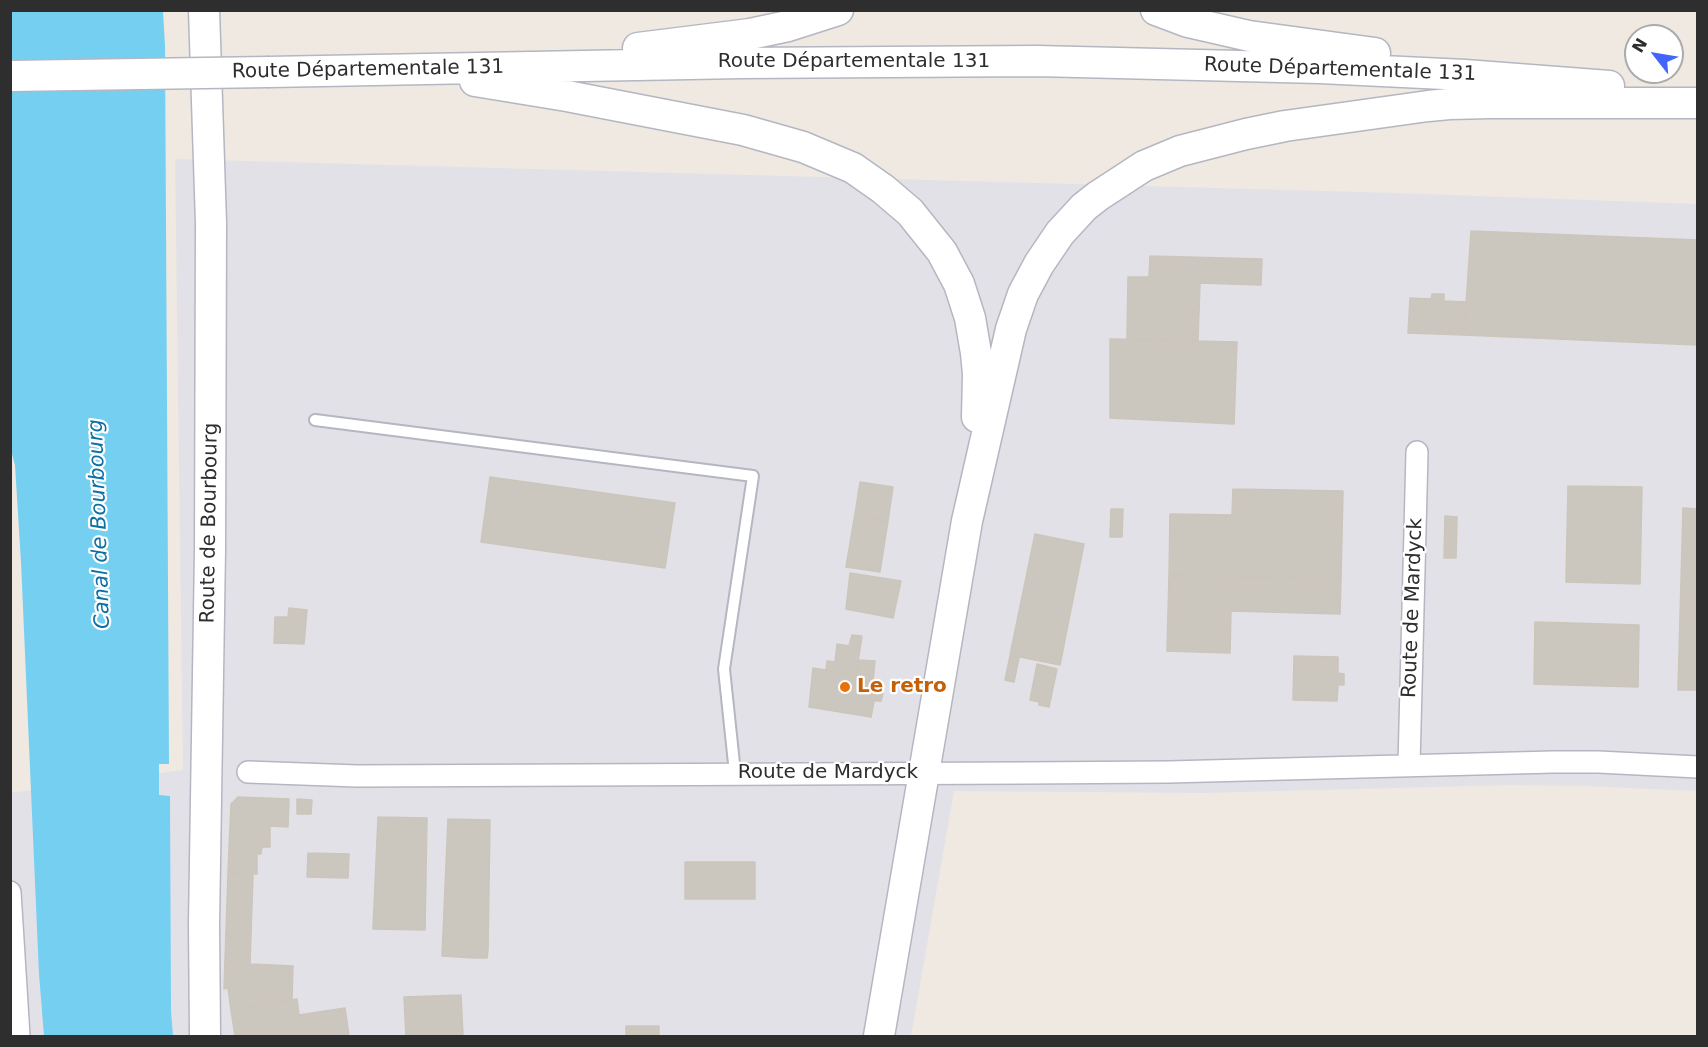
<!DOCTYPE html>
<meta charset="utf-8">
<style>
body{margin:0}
#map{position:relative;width:1708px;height:1047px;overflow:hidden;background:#efe9e1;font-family:"DejaVu Sans",sans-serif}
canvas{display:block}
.frame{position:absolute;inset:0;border:12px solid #2e2e2e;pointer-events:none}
.north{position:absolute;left:1624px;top:24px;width:60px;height:60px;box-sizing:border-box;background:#fff;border:2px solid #ababab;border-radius:50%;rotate:301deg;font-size:16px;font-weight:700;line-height:24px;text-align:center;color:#2e2e2e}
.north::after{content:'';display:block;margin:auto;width:21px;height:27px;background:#4264fb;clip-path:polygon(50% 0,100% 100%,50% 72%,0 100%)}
</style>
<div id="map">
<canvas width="1708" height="1047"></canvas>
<div class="frame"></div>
<div class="north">N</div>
</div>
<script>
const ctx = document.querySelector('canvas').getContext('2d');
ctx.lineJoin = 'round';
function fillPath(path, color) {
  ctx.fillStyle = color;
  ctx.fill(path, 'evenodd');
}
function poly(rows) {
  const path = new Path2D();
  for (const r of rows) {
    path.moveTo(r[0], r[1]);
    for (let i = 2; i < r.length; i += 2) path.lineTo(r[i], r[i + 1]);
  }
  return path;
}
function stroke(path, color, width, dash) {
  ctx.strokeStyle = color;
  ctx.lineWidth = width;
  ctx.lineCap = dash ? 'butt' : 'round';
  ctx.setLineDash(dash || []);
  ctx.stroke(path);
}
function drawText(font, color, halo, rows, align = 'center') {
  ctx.font = font + ' "DejaVu Sans",sans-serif';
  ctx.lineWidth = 4.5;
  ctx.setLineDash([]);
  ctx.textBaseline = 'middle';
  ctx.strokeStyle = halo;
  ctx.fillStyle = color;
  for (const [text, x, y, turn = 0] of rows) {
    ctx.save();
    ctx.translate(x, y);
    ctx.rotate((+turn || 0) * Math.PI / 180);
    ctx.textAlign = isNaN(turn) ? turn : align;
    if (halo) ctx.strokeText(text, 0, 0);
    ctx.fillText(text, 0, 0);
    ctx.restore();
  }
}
fillPath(poly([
 [175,159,1395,193,1697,204,1697,791,1585,786,1511,785,1203,793,954,791,911,1036,11,1036,10,793,183,770]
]), '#e3e1e8');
fillPath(poly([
 [10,11,163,11,165,46,169,764,159,764,159,795,170,796,171,1011,173,1036,44,1036,39,974,21,562,15,465,10,447]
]), '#75cff0');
const building = poly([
 [1471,231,1698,240,1698,345,1464,335,1471,231],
 [1150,256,1262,259,1261,285,1200,283,1198,341,1127,339,1128,277,1149,277,1150,256],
 [1432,294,1444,294,1444,301,1466,302,1464,335,1408,333,1410,298,1431,299,1432,294],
 [1110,339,1237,342,1234,424,1110,418,1110,339],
 [490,477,675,503,665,568,481,542,490,477],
 [860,482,893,487,888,521,855,514,860,482],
 [1568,486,1642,487,1640,584,1566,582,1568,486],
 [1233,489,1343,491,1341,579,1169,575,1170,514,1232,515,1233,489],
 [1683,508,1698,509,1698,690,1678,690,1683,508],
 [1111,509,1123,509,1122,537,1110,537,1111,509],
 [855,514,888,521,880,572,846,567,855,514],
 [1445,516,1457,517,1456,558,1444,558,1445,516],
 [1035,534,1084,544,1060,665,1010,655,1035,534],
 [850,573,901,581,893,618,846,609,850,573],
 [1169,575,1341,579,1340,614,1231,611,1230,653,1167,651,1169,575],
 [289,608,307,610,304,644,274,643,275,617,288,617,289,608],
 [1535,622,1639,625,1638,687,1534,684,1535,622],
 [852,635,862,636,856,675,826,671,827,661,835,662,837,644,849,646,852,635],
 [1010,656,1019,658,1014,682,1005,680,1010,656],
 [1294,656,1338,657,1338,673,1344,674,1344,685,1338,685,1337,701,1293,700,1294,656],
 [858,660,875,661,873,682,881,682,879,692,883,693,881,701,874,701,871,717,809,707,813,668,856,675,858,660],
 [1037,664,1057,669,1049,707,1039,705,1039,702,1030,700,1037,664],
 [238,797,289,799,288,827,270,826,270,847,262,847,261,854,257,854,257,874,228,873,231,804,238,797],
 [297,799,312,800,311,814,297,814,297,799],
 [378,817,427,818,425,930,373,929,378,817],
 [448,819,490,820,488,950,475,949,475,958,442,956,448,819],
 [308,853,349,854,348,878,307,877,308,853],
 [685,862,755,862,755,899,685,899,685,862],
 [228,873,253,874,250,964,293,966,292,1000,231,1010,228,988,224,989,228,873],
 [475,949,488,950,487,958,475,958,475,949],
 [461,995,463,1036,406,1036,404,997,461,995],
 [297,999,299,1015,345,1008,349,1036,235,1036,231,1010,297,999],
 [626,1026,659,1026,659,1036,626,1036,626,1026]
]);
fillPath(building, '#cbc7bf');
stroke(building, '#cbc5ba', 1.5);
const lane = poly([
 [315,420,753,476,724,669,735,773]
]);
const street = poly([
 [1409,765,1417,452],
 [248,772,357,776,1023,773,1169,772,1553,762,1598,762,1698,767],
 [10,892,19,1036]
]);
const secondary = poly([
 [204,10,211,223,210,550,204,924,205,1036],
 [1156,10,1188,22,1249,36,1375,53],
 [638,48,750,34,788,26,838,10],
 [269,72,741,63,1037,61,1320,68,1465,75,1609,86],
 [475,81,567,96,743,130,803,147,853,168,883,189,910,212,942,252,959,284,970,318,976,353,978,374,977,417],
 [879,1036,967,521,1011,329,1023,294,1039,264,1060,233,1084,207,1098,196,1144,166,1180,151,1246,134,1285,126,1428,106,1449,104,1490,103,1698,103]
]);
stroke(lane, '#b4b7c1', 14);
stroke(street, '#b4b7c1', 24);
stroke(secondary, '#b4b7c1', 33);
stroke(lane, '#fff', 10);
stroke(street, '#fff', 21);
stroke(secondary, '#fff', 30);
const secondaryBridge = poly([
 [10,76,269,72]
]);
stroke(secondaryBridge, '#b4b7c1', 33, []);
stroke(secondaryBridge, '#fff', 30);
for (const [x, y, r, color] of [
 [845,687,6,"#e8710a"]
]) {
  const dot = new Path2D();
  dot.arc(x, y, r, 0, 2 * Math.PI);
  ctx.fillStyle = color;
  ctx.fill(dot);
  stroke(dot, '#fff', 2);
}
drawText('20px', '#2e2e2e', '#fff', [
 ["Route Départementale 131",854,62],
 ["Route Départementale 131",368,70,-1],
 ["Route Départementale 131",1340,70,2],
 ["Route de Bourbourg",210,523,-89],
 ["Route de Mardyck",1413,608,-88],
 ["Route de Mardyck",828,773]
]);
drawText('bold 20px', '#c56008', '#fff', [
 ["Le retro",857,687]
], 'left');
drawText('italic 21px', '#0d6fa3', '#fff', [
 ["Canal de Bourbourg",100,524,-92]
]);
</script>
